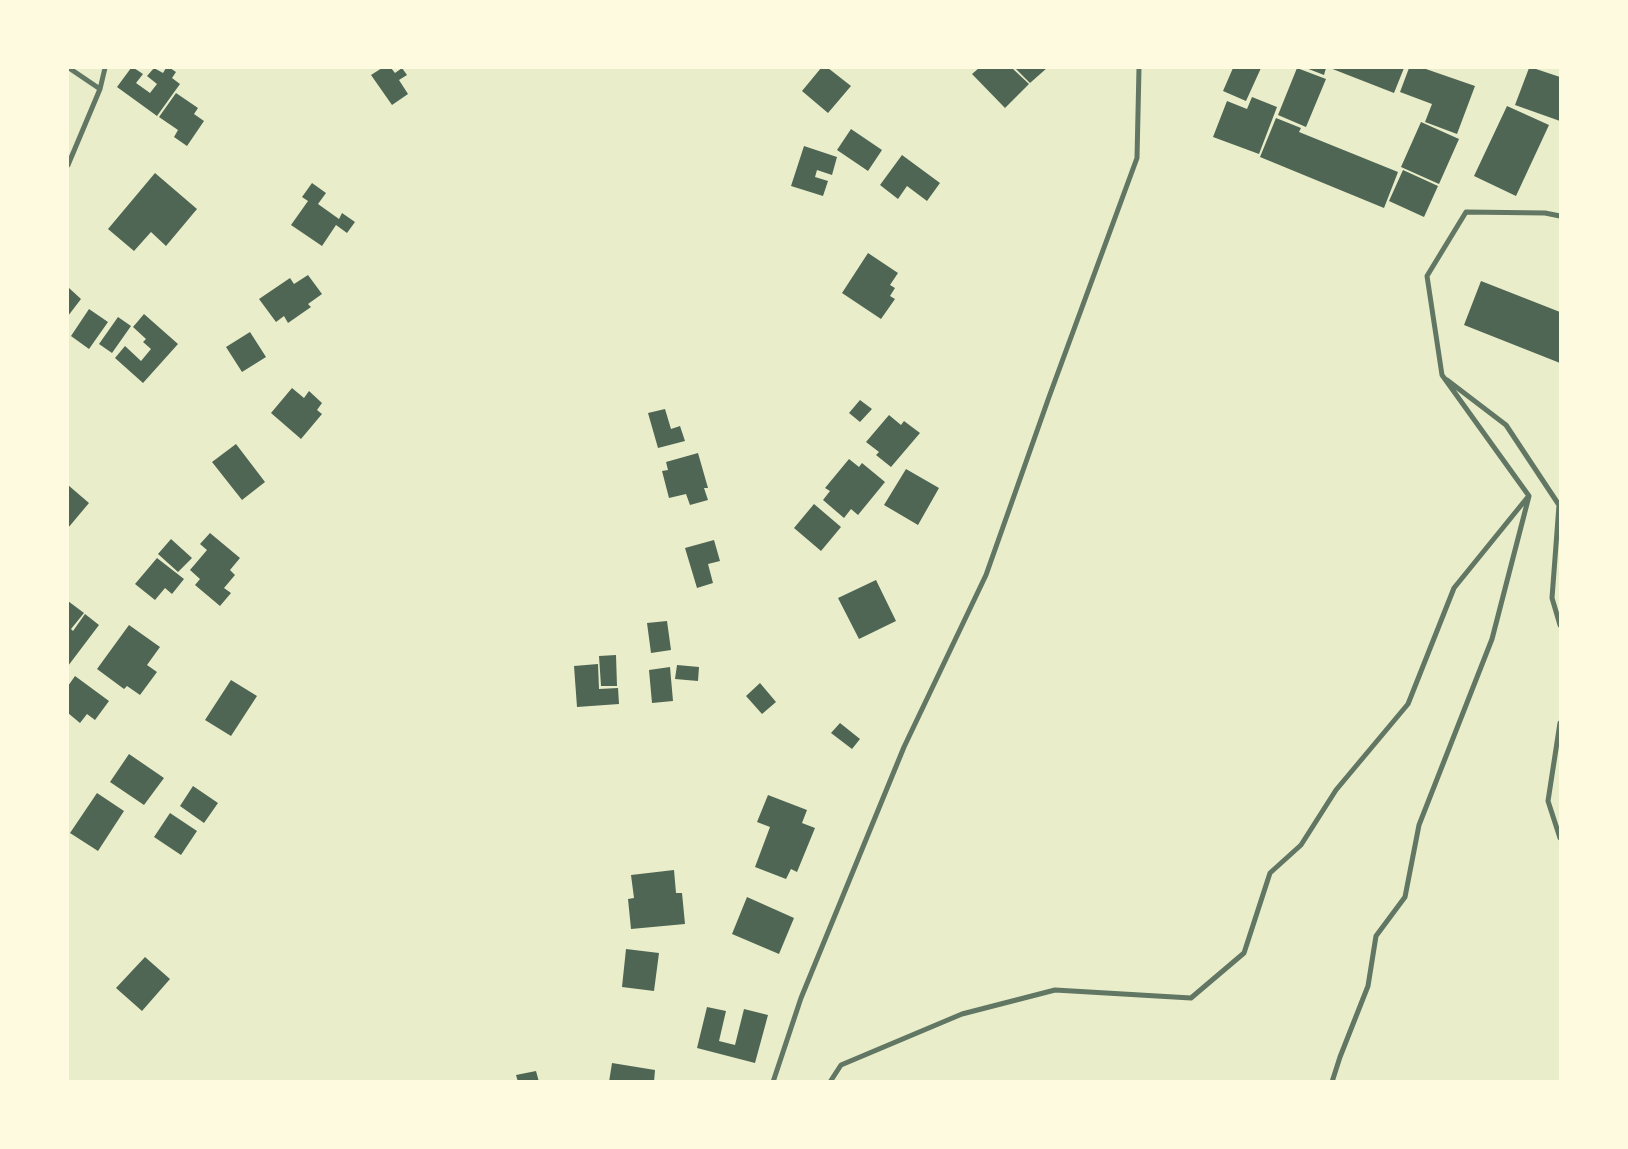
<!DOCTYPE html>
<style>
body{margin:0}
#map{position:relative;width:1628px;height:1149px;overflow:hidden;background:#e9edc9;font-family:"Fira Sans",sans-serif}
canvas{display:block}
.frame{position:absolute;inset:0;border:69px solid #fefae0;pointer-events:none}
</style>
<div id="map">
<canvas width="1628" height="1149"></canvas>
<div class="frame"></div>
</div>
<script>
const ctx = document.querySelector('canvas').getContext('2d');
ctx.lineJoin = 'round';
function fillPath(path, color) {
  ctx.fillStyle = color;
  ctx.fill(path, 'evenodd');
}
function poly(rows) {
  const path = new Path2D();
  for (const r of rows) {
    path.moveTo(r[0], r[1]);
    for (let i = 2; i < r.length; i += 2) path.lineTo(r[i], r[i + 1]);
  }
  return path;
}
function stroke(path, color, width, dash) {
  ctx.strokeStyle = color;
  ctx.lineWidth = width;
  ctx.lineCap = dash ? 'butt' : 'round';
  ctx.setLineDash(dash || []);
  ctx.stroke(path);
}
fillPath(poly([
 [131,68,134,68,143,74,136,83,150,93,157,84,147,76,154,68,163,73,166,68,170,68,176,72,172,78,180,84,157,116,117,87],
 [382,68,391,68,395,73,402,68,407,75,399,80,408,94,392,105,371,75],
 [821,68,828,68,851,86,828,113,802,91],
 [979,68,1012,68,1029,84,1005,108,972,74],
 [1015,68,1047,68,1030,83],
 [1233,68,1261,68,1246,101,1223,91],
 [1297,68,1326,79,1306,127,1278,115],
 [1306,68,1326,68,1324,75],
 [1330,68,1404,68,1394,93],
 [1409,68,1423,68,1475,86,1457,134,1425,122,1432,104,1400,92],
 [1529,68,1533,68,1560,77,1560,121,1515,105],
 [176,93,198,108,194,114,204,121,187,146,174,137,178,130,159,117],
 [1252,97,1277,107,1259,154,1213,137,1227,101,1247,109],
 [1507,106,1549,125,1516,196,1474,176],
 [1276,118,1301,128,1299,132,1398,172,1384,208,1260,157],
 [1421,122,1459,139,1439,184,1401,167],
 [851,129,882,150,868,171,837,150],
 [804,146,837,157,832,175,817,170,815,177,828,181,823,196,791,186],
 [902,155,940,183,927,201,907,186,898,199,880,185],
 [1403,170,1438,186,1424,217,1389,201],
 [155,173,197,209,166,246,151,232,134,251,108,229],
 [312,183,326,193,318,204,339,219,342,213,355,222,347,233,336,225,322,246,291,225,308,201,302,197],
 [868,253,898,273,890,285,895,288,890,296,895,299,881,319,842,293],
 [308,275,322,294,308,304,311,307,288,323,284,316,276,322,259,299,290,278,294,284],
 [1481,281,1560,312,1560,363,1464,325],
 [69,288,81,299,68,316,68,290],
 [89,309,108,322,89,349,71,336],
 [144,314,178,344,143,383,115,358,125,346,141,361,151,349,143,342,146,339,133,327],
 [118,317,131,326,112,353,99,344],
 [250,332,266,357,242,372,226,347],
 [292,388,304,398,309,391,322,403,317,410,322,414,301,439,271,413],
 [860,400,872,409,860,422,849,413],
 [665,409,671,429,680,426,685,441,658,448,648,413],
 [889,415,901,425,904,421,920,433,891,467,876,455,879,452,866,442],
 [236,444,265,482,242,500,212,462],
 [698,453,708,488,704,488,708,500,690,505,686,494,669,498,662,471,668,470,666,462],
 [849,459,859,467,862,463,885,482,858,515,851,509,844,518,823,500,830,491,825,488],
 [906,469,939,488,918,525,884,505],
 [68,485,89,503,68,528],
 [814,504,841,527,821,551,794,528],
 [210,533,240,558,230,570,235,575,224,588,231,593,220,606,195,585,200,579,190,570,207,550,200,544],
 [171,539,192,558,178,572,158,554],
 [714,540,720,561,708,564,713,583,697,588,685,548],
 [157,558,184,579,172,594,165,588,155,600,135,584],
 [876,580,896,621,859,639,838,598],
 [68,601,84,613,71,629,73,631,85,614,99,625,68,666],
 [667,621,671,650,651,653,647,623],
 [129,625,160,647,147,665,157,672,140,695,127,686,124,689,97,669],
 [616,655,617,686,601,686,599,656],
 [598,664,599,689,618,688,619,704,577,707,574,666],
 [677,665,699,667,698,681,675,679],
 [670,667,673,701,652,703,649,670],
 [75,676,109,701,95,720,87,714,80,723,68,713,68,686],
 [231,680,257,696,231,736,205,720],
 [760,683,776,702,762,714,746,696],
 [840,723,860,739,852,749,831,733],
 [129,754,164,778,144,805,110,782],
 [193,786,218,803,204,823,180,806],
 [97,793,124,811,98,851,70,833],
 [768,795,807,810,802,823,815,828,797,872,791,869,786,879,755,867,770,827,757,822],
 [170,813,197,831,181,855,154,837],
 [674,870,676,893,682,893,685,924,631,929,628,899,634,898,631,875],
 [747,897,794,918,779,954,732,934],
 [626,949,659,953,654,991,622,987],
 [145,957,170,979,142,1011,116,988],
 [707,1007,726,1011,719,1041,735,1045,744,1009,768,1015,755,1063,697,1048],
 [612,1063,655,1070,654,1082,609,1082],
 [536,1071,539,1082,518,1082,516,1075]
]), '#4f6655');
stroke(poly([
 [69,68,100,89],
 [68,165,100,89,105,68],
 [1447,380,1506,425,1559,505,1552,598,1560,625],
 [1560,723,1548,801,1560,838],
 [773,1082,801,998,904,747,986,575,1049,397,1137,158,1139,68],
 [830,1082,841,1065,962,1014,1055,990,1191,998,1244,953,1270,873,1301,845,1336,790,1408,704,1454,588,1527,498],
 [1332,1082,1340,1057,1368,986,1376,936,1405,897,1419,825,1492,639,1529,496,1442,375,1427,276,1466,212,1545,213,1560,216]
]), '#617663', 5);
</script>
